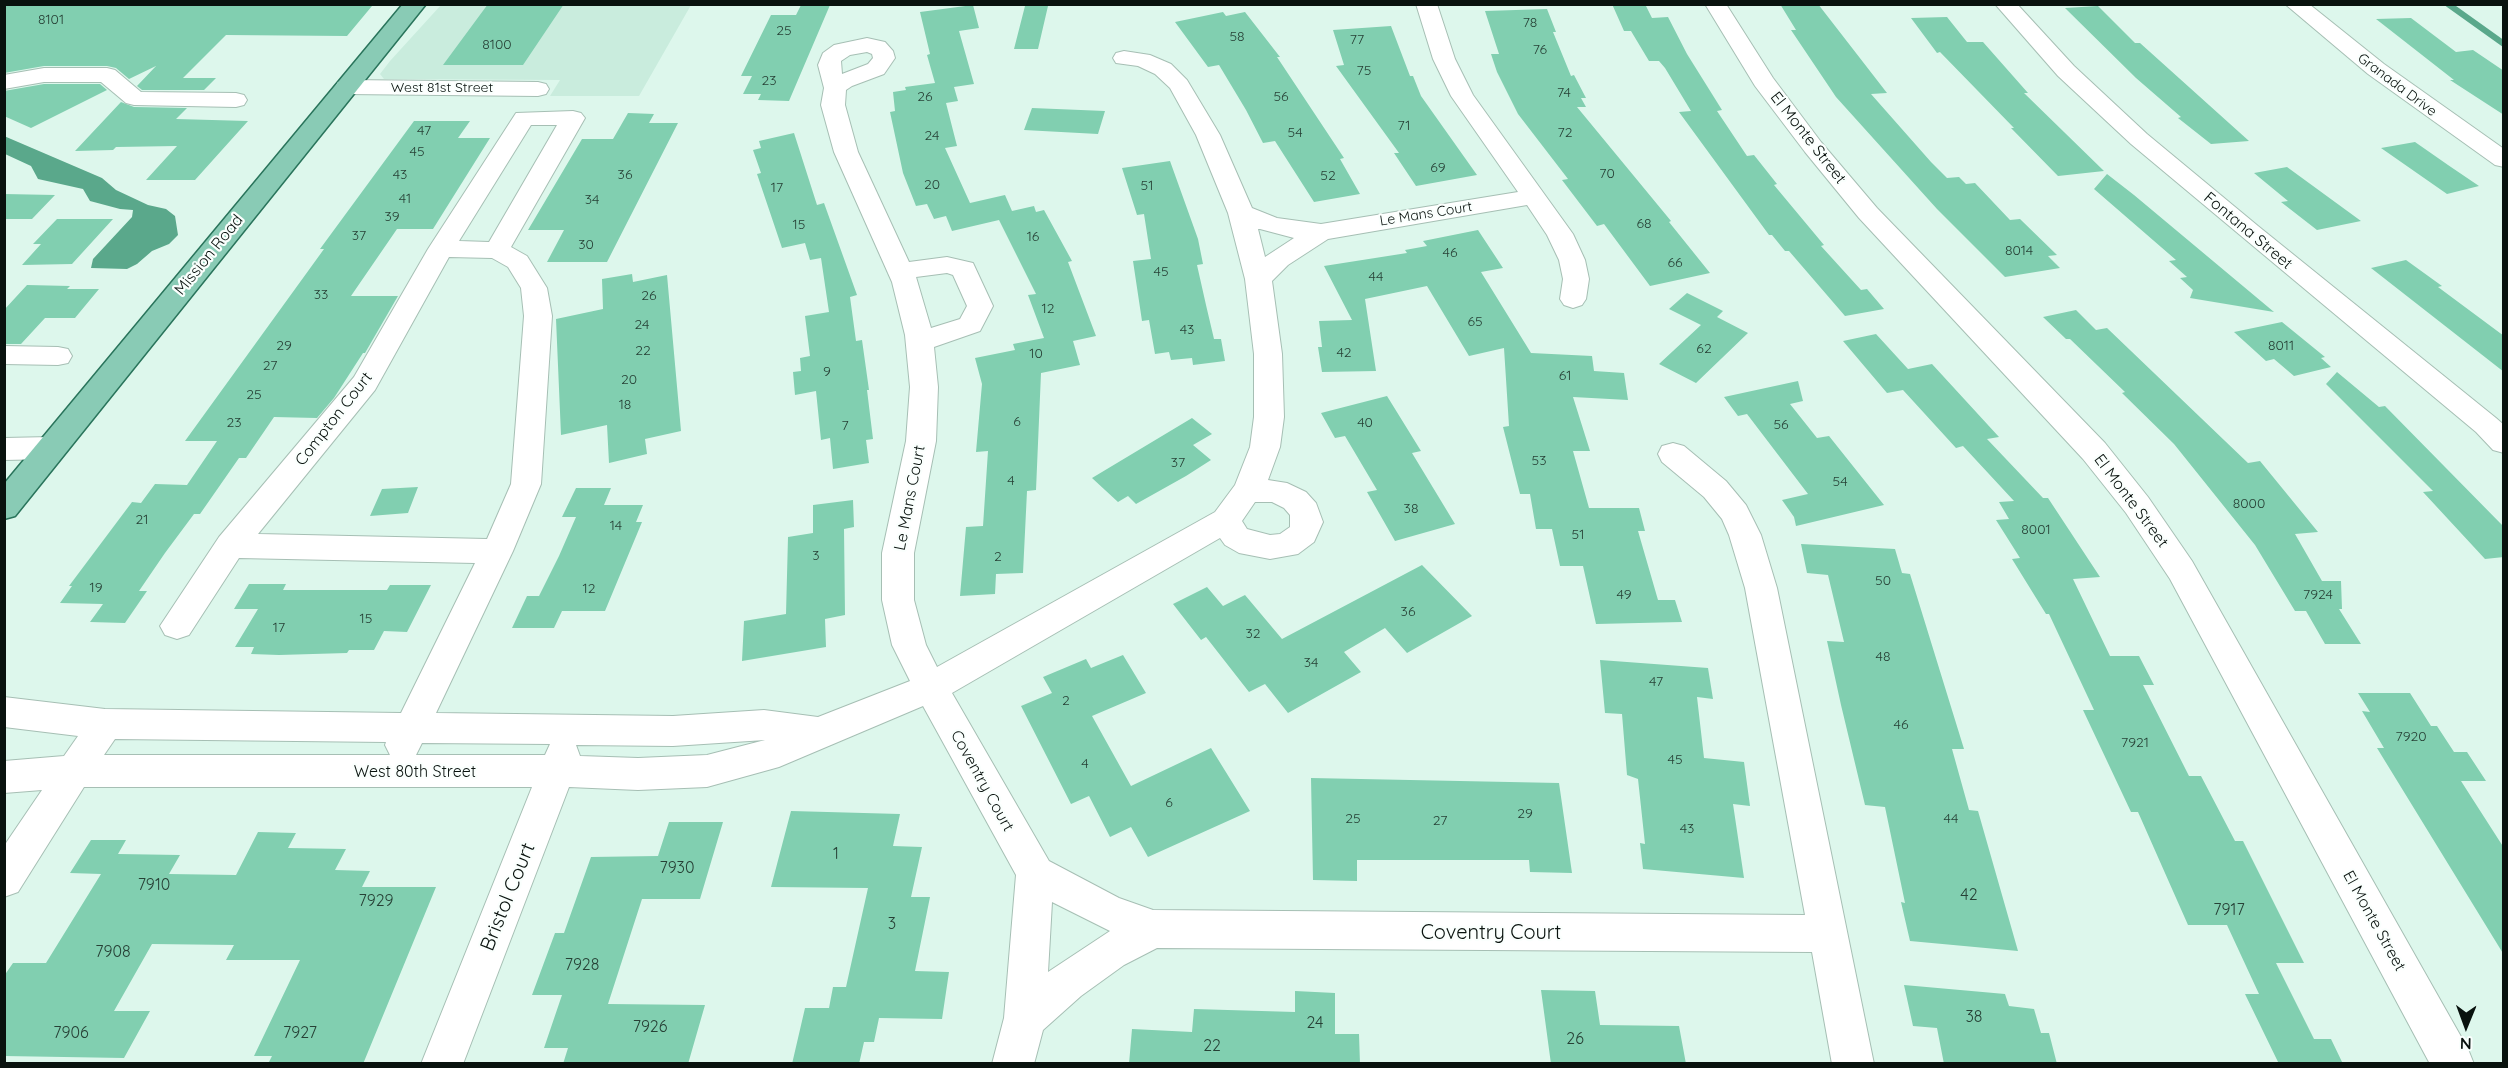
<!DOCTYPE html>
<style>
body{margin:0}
#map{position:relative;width:2508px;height:1068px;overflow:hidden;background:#ddf7ec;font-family:Quicksand,sans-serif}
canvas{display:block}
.frame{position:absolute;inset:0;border:6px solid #09120e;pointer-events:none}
.north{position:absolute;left:2436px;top:996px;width:60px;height:60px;-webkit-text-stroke:4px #fafffd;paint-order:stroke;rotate:181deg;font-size:16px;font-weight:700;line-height:24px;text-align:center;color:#09120e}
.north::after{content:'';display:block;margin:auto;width:21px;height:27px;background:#09120e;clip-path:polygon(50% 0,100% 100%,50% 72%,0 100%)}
</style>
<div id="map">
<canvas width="2508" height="1068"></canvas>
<div class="frame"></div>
<div class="north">N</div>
</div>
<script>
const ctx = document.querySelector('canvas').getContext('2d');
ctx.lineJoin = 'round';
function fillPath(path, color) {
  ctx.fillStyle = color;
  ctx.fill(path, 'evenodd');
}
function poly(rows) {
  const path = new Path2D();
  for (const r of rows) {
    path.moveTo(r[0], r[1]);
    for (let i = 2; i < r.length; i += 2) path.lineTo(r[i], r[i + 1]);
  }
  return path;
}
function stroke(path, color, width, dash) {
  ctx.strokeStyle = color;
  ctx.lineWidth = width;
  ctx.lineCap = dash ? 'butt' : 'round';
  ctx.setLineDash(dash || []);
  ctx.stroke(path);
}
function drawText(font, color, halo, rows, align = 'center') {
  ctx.font = font + ' Quicksand,sans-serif';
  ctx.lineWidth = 4.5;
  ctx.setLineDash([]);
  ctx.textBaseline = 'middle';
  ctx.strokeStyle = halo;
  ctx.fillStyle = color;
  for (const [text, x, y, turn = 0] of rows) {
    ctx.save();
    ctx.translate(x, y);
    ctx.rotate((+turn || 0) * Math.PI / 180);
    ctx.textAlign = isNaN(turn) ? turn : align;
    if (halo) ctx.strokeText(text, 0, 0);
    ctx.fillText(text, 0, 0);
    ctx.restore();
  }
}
fillPath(poly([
 [441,5,691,5,639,96,550,96,560,80,384,79,380,74,390,61]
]), '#c9ecdd');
fillPath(poly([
 [4,136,102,178,116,190,148,205,166,209,175,216,178,235,169,244,152,251,137,264,127,269,91,268,93,259,132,217,133,210,120,209,90,201,83,189,38,179,31,166,5,154]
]), '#5aa88b');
stroke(poly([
 [2448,4,2504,44]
]), '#5aa88b', 6);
fillPath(poly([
 [4,4,326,4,372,6,347,36,226,35,183,78,216,78,204,90,142,90,137,86,156,66,129,79,116,68,107,66,44,66,4,73],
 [488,4,564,4,523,65,443,65],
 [1612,4,1645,4,1652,18,1668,17,1687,54,1722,110,1717,111,1747,156,1754,155,1777,184,1774,185,1824,245,1821,246,1861,290,1867,289,1884,309,1845,316,1789,251,1785,251,1772,235,1769,235,1679,112,1691,111,1665,68,1659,61,1649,61,1631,31,1624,31],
 [1780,4,1818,4,1887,93,1871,94,1931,162,1947,178,1959,177,1966,184,1975,183,2010,220,2020,219,2057,255,2048,256,2060,268,2005,277,1937,209,1836,97,1791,30,1796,30],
 [801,5,830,5,789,101,758,100,761,94,743,94,752,76,741,76,771,15,796,15],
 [973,5,979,28,959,31,974,84,954,87,958,101,946,103,957,146,945,148,970,203,1005,195,1012,211,1034,206,1036,212,1044,210,1072,261,1068,262,1096,336,1073,341,1080,365,1041,373,1036,490,1027,491,1023,573,996,574,995,594,960,596,966,527,983,526,988,451,976,452,982,384,975,358,1015,350,1013,344,1044,338,1028,295,1036,294,999,220,952,231,946,216,934,219,927,204,916,206,903,173,890,112,895,111,893,92,906,90,905,87,935,83,927,55,930,54,920,12],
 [1025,6,1048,6,1038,49,1014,49],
 [2098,6,2135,43,2140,43,2249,141,2211,144,2178,118,2181,117,2136,78,2065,8],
 [1547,9,1556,32,1553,32,1571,76,1574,75,1586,98,1581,98,1586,107,1577,107,1671,221,1669,222,1710,273,1650,286,1604,224,1597,226,1562,180,1568,179,1518,114,1497,72,1491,54,1499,54,1485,11],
 [1223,12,1226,16,1245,12,1280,57,1277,57,1344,158,1340,159,1360,194,1314,202,1275,141,1263,143,1246,110,1219,65,1208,67,1175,22],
 [1947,17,1967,42,1983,42,2028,93,2024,93,2104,171,2058,176,2011,128,2014,128,1940,52,1937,53,1911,18],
 [2411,18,2456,52,2473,50,2504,71,2504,115,2450,80,2454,80,2376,19],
 [1391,26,1410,76,1413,76,1421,96,1477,175,1416,186,1394,153,1399,153,1336,66,1344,65,1333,30],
 [44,84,100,84,107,90,31,128,4,116,4,91],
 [121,102,134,107,187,108,176,119,248,121,195,180,146,180,177,146,116,147,113,150,75,151],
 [1032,108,1105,111,1098,134,1024,130],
 [628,113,654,114,649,123,678,123,607,262,547,262,564,230,528,230,582,139,613,139],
 [414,121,470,121,458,138,490,138,433,229,397,229,351,296,398,296,365,353,363,353,334,398,317,418,274,417,246,458,239,458,200,514,194,514,165,553,139,591,147,591,125,623,90,622,103,604,60,603,72,586,69,586,132,502,141,503,155,484,187,485,217,441,185,441,324,249,320,249],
 [794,133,817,205,824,203,857,295,850,297,856,341,862,340,869,390,867,390,873,439,866,440,869,463,833,469,830,438,821,440,816,391,795,395,793,372,801,371,800,358,810,356,805,316,829,312,821,258,810,260,805,243,782,248,757,174,761,173,753,150,761,148,759,141],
 [2415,142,2448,165,2479,186,2447,194,2381,148],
 [1170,161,1198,239,1203,264,1197,265,1206,305,1214,339,1221,339,1225,361,1193,365,1192,358,1171,360,1169,352,1155,354,1149,320,1142,321,1133,261,1151,259,1144,214,1137,215,1122,168],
 [2287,167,2361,221,2317,230,2281,202,2288,201,2254,173],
 [2107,174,2134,195,2274,312,2190,298,2193,290,2180,278,2187,277,2169,261,2176,260,2094,189],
 [4,194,55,195,32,219,4,219],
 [57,219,113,219,72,264,22,265,41,244,33,244],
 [1478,230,1503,268,1481,272,1531,353,1592,356,1594,371,1624,373,1628,400,1573,397,1590,451,1573,451,1589,508,1639,508,1645,531,1638,531,1658,600,1675,600,1682,622,1596,624,1583,566,1560,566,1552,529,1536,529,1530,494,1520,494,1503,427,1509,426,1504,348,1469,356,1427,286,1365,299,1376,371,1322,372,1318,347,1322,347,1319,321,1352,320,1324,266,1407,253,1405,250,1427,246,1423,241],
 [2406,260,2442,286,2438,287,2504,336,2504,372,2371,268],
 [632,274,633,282,667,275,681,431,645,439,647,454,609,463,607,425,561,435,556,319,603,309,602,279],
 [27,285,70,286,67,289,99,289,75,318,45,318,21,344,4,344,4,310],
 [1687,293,1723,311,1717,317,1748,333,1696,383,1659,364,1701,325,1669,309],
 [2076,310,2096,330,2107,328,2248,463,2260,461,2318,532,2295,534,2322,581,2341,581,2342,609,2339,609,2361,644,2325,644,2306,611,2295,611,2255,545,2174,444,2122,393,2125,392,2070,339,2066,339,2043,317],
 [2282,322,2325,357,2321,358,2331,367,2294,376,2274,359,2266,361,2234,332],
 [1876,334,1908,369,1932,364,1999,437,1987,439,2043,498,2048,498,2100,577,2073,579,2110,656,2139,656,2154,685,2143,685,2189,776,2201,776,2235,841,2243,841,2304,963,2276,963,2314,1039,2331,1039,2343,1064,2279,1064,2245,994,2259,994,2227,925,2188,925,2138,812,2131,812,2083,710,2094,710,2049,614,2046,614,2012,559,2020,558,1996,520,2009,519,1999,502,2014,501,1963,446,1956,448,1903,390,1887,393,1843,341],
 [2337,372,2379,407,2385,406,2504,527,2504,557,2485,559,2423,492,2433,491,2326,384],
 [1798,381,1803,401,1790,404,1817,438,1829,436,1884,505,1796,526,1794,517,1782,500,1808,494,1747,414,1738,416,1724,397],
 [1387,396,1421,451,1412,453,1455,524,1395,541,1367,492,1377,490,1345,436,1335,438,1321,413],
 [1192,418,1212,434,1193,445,1211,460,1186,476,1136,504,1128,496,1118,502,1092,478],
 [418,487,408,513,370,516,382,489],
 [576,488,611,488,604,505,643,505,636,522,642,522,605,611,562,611,554,628,512,628,527,596,539,596,559,556,576,517,562,517],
 [853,500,854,527,844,529,845,615,825,619,826,647,742,661,744,621,786,614,788,537,813,533,813,505],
 [1801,544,1895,549,1902,573,1910,574,1964,749,1952,749,1969,810,1978,811,2018,951,1910,941,1901,902,1905,903,1885,807,1865,805,1841,705,1827,641,1844,642,1828,575,1807,573],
 [1422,565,1472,616,1407,653,1385,628,1344,652,1361,672,1288,713,1265,684,1249,692,1206,637,1201,640,1173,604,1207,587,1223,606,1245,595,1282,639],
 [249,584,286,584,283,590,387,590,390,585,431,585,407,632,384,631,374,650,349,650,347,653,279,655,251,654,254,647,235,647,258,609,234,609],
 [1123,655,1146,693,1092,716,1131,786,1211,748,1250,811,1148,857,1131,827,1110,837,1089,796,1071,804,1021,706,1052,693,1043,677,1086,659,1091,668],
 [1600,660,1708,668,1713,699,1697,697,1704,758,1744,762,1750,806,1733,804,1744,878,1643,869,1640,843,1645,844,1638,779,1627,775,1622,714,1605,713],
 [2358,693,2410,693,2431,726,2437,726,2454,752,2467,752,2486,781,2461,781,2504,848,2504,955,2377,748,2384,748,2362,711,2370,712],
 [1311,778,1559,783,1572,873,1530,872,1529,860,1357,860,1357,881,1313,880],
 [791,811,900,814,893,846,922,847,911,897,930,897,915,971,949,972,942,1019,879,1018,874,1042,864,1042,859,1064,792,1064,805,1008,829,1008,833,987,846,987,868,888,771,887],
 [669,822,723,822,700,899,642,899,608,1004,705,1005,688,1064,563,1064,568,1048,544,1048,562,995,532,995,555,933,564,933,591,857,658,856],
 [258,832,296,833,288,848,346,849,335,870,370,871,362,887,436,887,363,1064,268,1064,272,1056,254,1056,300,960,226,960,234,945,152,944,114,1011,150,1011,124,1058,4,1056,4,976,13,963,46,963,101,874,70,873,91,840,126,840,118,854,180,855,169,874,236,875],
 [1904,985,2005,994,2009,1006,2034,1009,2041,1033,2049,1033,2057,1064,1944,1064,1937,1028,1913,1026],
 [1541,990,1595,991,1600,1025,1679,1026,1686,1064,1551,1064],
 [1295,991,1335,993,1335,1034,1359,1034,1360,1064,1129,1064,1132,1029,1192,1032,1194,1009,1295,1012]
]), '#81cfb0');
const minor = poly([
 [1416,4,1437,4,1455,59,1473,95,1573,234,1585,260,1589,279,1586,299,1582,305,1573,308,1564,305,1560,299,1563,279,1559,260,1547,235,1527,205,1328,239,1288,265,1272,281,1282,354,1284,417,1280,447,1268,480,1287,483,1306,492,1316,503,1323,522,1314,542,1298,554,1270,559,1239,553,1225,545,1220,538,952,693,1049,861,1119,898,1153,910,1805,915,1745,588,1729,535,1722,519,1704,497,1662,462,1658,454,1662,446,1673,443,1684,446,1726,481,1746,505,1761,535,1777,588,1874,1064,1832,1064,1812,952,1157,948,1124,965,1081,996,1043,1030,1034,1064,992,1064,1004,1018,1016,875,923,706,779,767,707,787,638,790,569,787,463,1064,421,1064,532,787,84,787,18,892,4,897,4,846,42,790,4,793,4,761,64,756,78,736,4,727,4,697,105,709,401,713,475,563,239,558,189,635,177,639,165,635,160,626,219,537,354,377,428,249,516,113,573,111,581,113,585,118,511,247,527,256,547,288,552,316,541,484,513,551,436,713,673,716,764,710,818,717,910,681,892,645,882,600,882,553,906,441,910,387,905,335,892,282,834,152,821,105,824,88,818,65,823,53,834,45,867,38,885,42,893,51,895,58,884,74,852,86,846,90,845,105,858,152,909,262,947,257,973,263,993,306,980,331,934,347,938,387,936,441,914,553,914,600,926,645,937,667,1215,512,1235,485,1250,447,1254,417,1254,354,1245,279,1228,213,1196,135,1170,88,1155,74,1138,66,1116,63,1113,58,1116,53,1124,51,1150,55,1171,64,1187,80,1220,135,1252,208,1277,218,1321,224,1518,192,1451,96,1433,59,1416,4],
 [867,52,872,54,873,58,868,64,842,74,841,61,850,55,867,52],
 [531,125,557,125,489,242,459,241,531,125],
 [1258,229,1260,229,1294,238,1265,257,1258,229],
 [449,257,492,258,508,267,521,288,524,316,511,484,487,539,258,534,375,390,449,257],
 [947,273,953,275,967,306,960,319,931,328,916,277,947,273],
 [1255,502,1272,502,1284,508,1290,515,1290,527,1280,534,1270,535,1247,529,1242,521,1255,502],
 [115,739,386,742,385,745,390,755,104,755,115,739],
 [765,740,707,755,638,758,580,756,576,745,673,746,765,740],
 [422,743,550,744,545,755,416,755,422,743],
 [1052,902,1110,931,1048,972,1052,902],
 [1705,4,1726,4,1773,78,1821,142,1877,208,2105,443,2148,497,2192,561,2468,1049,2474,1064,2430,1064,2170,579,2126,513,2083,459,1859,218,1805,152,1755,86,1705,4],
 [1995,4,2017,4,2074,66,2147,134,2258,226,2496,418,2504,425,2504,453,2493,450,2476,432,2131,144,2058,76,1995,4],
 [2285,4,2309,4,2384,64,2504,149,2504,167,2495,165,2368,74,2285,4],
 [44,68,107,68,115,70,141,92,236,93,244,95,247,100,244,105,236,107,134,105,126,103,101,82,44,82,4,89,4,75,44,68],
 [346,80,538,82,546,84,549,89,546,94,538,96,346,94,338,92,335,87,338,82,346,80],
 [4,346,58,347,68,349,72,356,68,363,58,365,4,364,4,346],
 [51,437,62,440,66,448,62,456,51,459,4,460,4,438,51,437]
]);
const major = poly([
 [403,4,426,4,15,516,4,519,4,484,403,4]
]);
stroke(minor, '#a6bfb4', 2);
stroke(major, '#29745b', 3);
fillPath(minor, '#fff');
fillPath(major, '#89cbb5');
drawText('14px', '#274136', null, [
 ["8101",51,20],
 ["78",1530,23],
 ["25",784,31],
 ["58",1237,37],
 ["77",1357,40],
 ["8100",497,45],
 ["76",1540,50],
 ["75",1364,71],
 ["23",769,81],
 ["74",1564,93],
 ["26",925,97],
 ["56",1281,97],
 ["71",1404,126],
 ["47",424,131],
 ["54",1295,133],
 ["72",1565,133],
 ["24",932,136],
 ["45",417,152],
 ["69",1438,168],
 ["70",1607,174],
 ["43",400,175],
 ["36",625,175],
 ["52",1328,176],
 ["20",932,185],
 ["51",1147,186],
 ["17",777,188],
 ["41",405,199],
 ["34",592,200],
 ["39",392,217],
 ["68",1644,224],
 ["15",799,225],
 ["37",359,236],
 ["16",1033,237],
 ["30",586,245],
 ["8014",2019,251],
 ["46",1450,253],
 ["66",1675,263],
 ["45",1161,272],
 ["44",1376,277],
 ["33",321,295],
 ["26",649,296],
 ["12",1048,309],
 ["65",1475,322],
 ["24",642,325],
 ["43",1187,330],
 ["29",284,346],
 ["8011",2281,346],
 ["62",1704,349],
 ["22",643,351],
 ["42",1344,353],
 ["10",1036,354],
 ["27",270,366],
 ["9",827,372],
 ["61",1565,376],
 ["20",629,380],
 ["25",254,395],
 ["18",625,405],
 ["6",1017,422],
 ["23",234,423],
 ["40",1365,423],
 ["56",1781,425],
 ["7",845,426],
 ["53",1539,461],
 ["37",1178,463],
 ["4",1011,481],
 ["54",1840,482],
 ["8000",2249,504],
 ["38",1411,509],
 ["21",142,520],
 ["14",616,526],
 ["8001",2036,530],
 ["51",1578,535],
 ["3",816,556],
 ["2",998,557],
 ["50",1883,581],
 ["19",96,588],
 ["12",589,589],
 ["49",1624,595],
 ["7924",2318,595],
 ["36",1408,612],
 ["15",366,619],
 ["17",279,628],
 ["32",1253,634],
 ["48",1883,657],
 ["34",1311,663],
 ["47",1656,682],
 ["2",1066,701],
 ["46",1901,725],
 ["7920",2411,737],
 ["7921",2135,743],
 ["45",1675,760],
 ["4",1085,764],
 ["6",1169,803],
 ["29",1525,814],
 ["25",1353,819],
 ["44",1951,819],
 ["27",1440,821],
 ["43",1687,829]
]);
drawText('14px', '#09120e', '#fafffd', [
 ["Granada Drive",2397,85,37],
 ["West 81st Street",442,88],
 ["Le Mans Court",1426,214,-9]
]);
drawText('16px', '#09120e', '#fafffd', [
 ["El Monte Street",1808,138,52],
 ["Fontana Street",2248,231,40],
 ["Mission Road",209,255,-51],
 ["Compton Court",334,419,-52],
 ["Le Mans Court",910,498,-79],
 ["El Monte Street",2131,501,53],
 ["West 80th Street",415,772],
 ["Coventry Court",982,781,61],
 ["El Monte Street",2374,921,61]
]);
drawText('16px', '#274136', null, [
 ["1",836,854],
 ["7930",677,868],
 ["7910",154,885],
 ["42",1969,895],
 ["7929",376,901],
 ["7917",2229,910],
 ["3",892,924],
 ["7908",113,952],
 ["7928",582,965],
 ["38",1974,1017],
 ["24",1315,1023],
 ["7926",650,1027],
 ["7906",71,1033],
 ["7927",300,1033],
 ["26",1575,1039],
 ["22",1212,1046]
]);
drawText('20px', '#09120e', '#fafffd', [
 ["Bristol Court",508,897,-68],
 ["Coventry Court",1491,933]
]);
</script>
